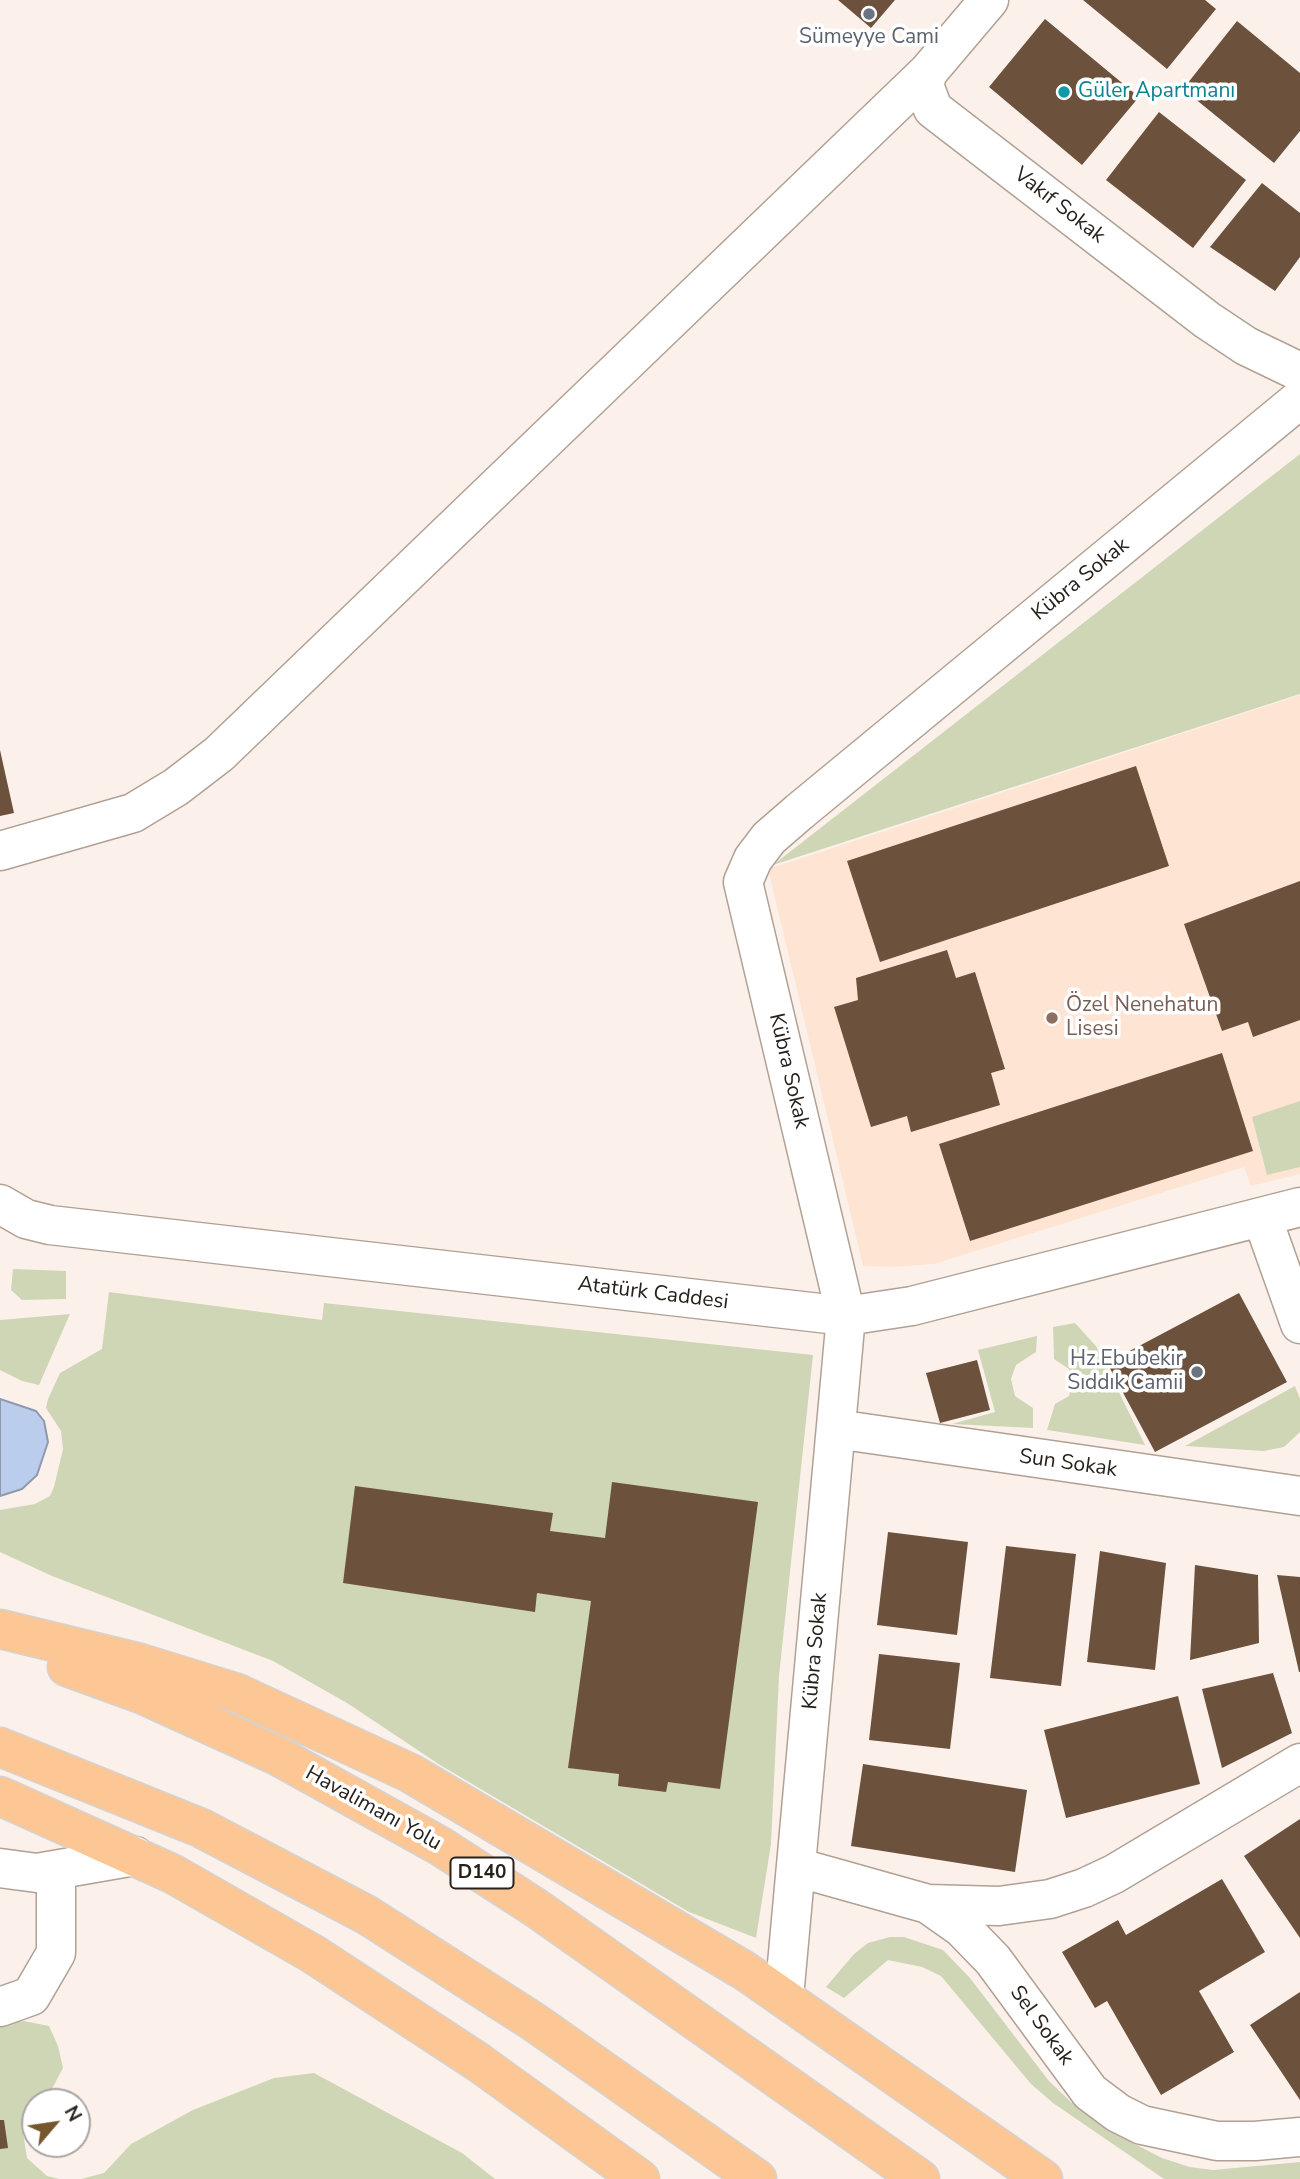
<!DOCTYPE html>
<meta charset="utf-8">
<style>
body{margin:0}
#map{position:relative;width:1300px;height:2179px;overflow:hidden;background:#fcf1ea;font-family:"Nunito Sans",sans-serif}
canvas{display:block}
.north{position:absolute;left:21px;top:2088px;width:70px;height:70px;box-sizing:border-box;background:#fff;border:2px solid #a9a6a4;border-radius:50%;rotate:61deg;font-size:19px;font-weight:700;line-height:28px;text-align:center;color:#27211c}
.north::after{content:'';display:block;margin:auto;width:24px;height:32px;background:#76562c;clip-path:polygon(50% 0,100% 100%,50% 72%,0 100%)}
</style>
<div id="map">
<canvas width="1300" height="2179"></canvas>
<div class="north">N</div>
</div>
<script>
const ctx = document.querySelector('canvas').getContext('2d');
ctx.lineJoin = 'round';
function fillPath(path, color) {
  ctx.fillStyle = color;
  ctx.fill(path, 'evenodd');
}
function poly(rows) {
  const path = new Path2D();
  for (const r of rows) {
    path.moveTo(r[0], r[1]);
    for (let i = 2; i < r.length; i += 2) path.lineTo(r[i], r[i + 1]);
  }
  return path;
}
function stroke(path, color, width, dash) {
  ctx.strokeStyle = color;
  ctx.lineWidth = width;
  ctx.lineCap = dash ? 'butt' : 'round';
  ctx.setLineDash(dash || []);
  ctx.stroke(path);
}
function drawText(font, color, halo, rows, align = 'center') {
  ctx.font = font + ' "Nunito Sans",sans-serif';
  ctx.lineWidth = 7;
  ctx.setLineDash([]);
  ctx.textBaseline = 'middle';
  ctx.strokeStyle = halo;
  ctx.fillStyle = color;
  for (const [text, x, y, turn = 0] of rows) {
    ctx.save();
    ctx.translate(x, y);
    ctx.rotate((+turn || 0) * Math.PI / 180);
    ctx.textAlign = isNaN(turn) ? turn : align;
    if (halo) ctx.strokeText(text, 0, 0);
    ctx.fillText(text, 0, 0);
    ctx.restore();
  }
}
fillPath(poly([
 [1300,695,1300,1174,1251,1186,1244,1167,934,1264,893,1267,863,1266,768,869]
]), '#fee5d3');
fillPath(poly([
 [1300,454,1300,694,773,865],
 [1300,1101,1300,1167,1267,1175,1252,1117],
 [13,1269,66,1271,66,1299,22,1300,11,1290],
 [109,1292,322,1320,324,1303,813,1355,779,1676,771,1844,756,1938,689,1912,440,1765,347,1703,273,1661,52,1576,0,1552,0,1510,35,1504,50,1496,54,1487,63,1449,61,1431,46,1408,48,1399,60,1373,102,1349],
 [70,1314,39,1385,22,1381,0,1370,0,1320],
 [1075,1323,1096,1346,1145,1445,1047,1430,1055,1404,1069,1396,1071,1388,1069,1369,1054,1359,1053,1327],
 [1037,1336,1036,1352,1016,1365,1011,1379,1015,1396,1033,1408,1033,1428,952,1424,995,1412,978,1350],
 [1295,1386,1300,1399,1300,1432,1284,1447,1264,1451,1185,1446],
 [890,1937,904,1937,943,1950,970,1978,1049,2081,1072,2103,1129,2141,1162,2158,1190,2167,1213,2170,1300,2162,1300,2179,1164,2179,1053,2103,1031,2084,941,1976,922,1967,888,1960,844,1998,826,1987,854,1954,868,1943],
 [24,2021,49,2026,58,2046,63,2068,53,2087,39,2102,35,2102,23,2132,27,2158,47,2176,60,2179,0,2179,0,2024],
 [314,2073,462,2153,495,2179,81,2179,104,2173,131,2144,193,2110,274,2078]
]), '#cfd6b6');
const water = poly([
 [0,1399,36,1411,44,1421,48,1442,37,1475,22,1489,0,1496,0,1399]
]);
fillPath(water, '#bbcdec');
stroke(water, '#8f99ae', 2);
fillPath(poly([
 [838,0,895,0,871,28],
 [1083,0,1205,0,1216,9,1167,69],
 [1045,19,1139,97,1082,165,989,87],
 [1237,21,1300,73,1300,131,1274,163,1183,89],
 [1159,112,1246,180,1193,248,1106,180],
 [1262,183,1300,213,1300,257,1275,291,1210,247],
 [0,750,14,813,0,816],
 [1136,766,1169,866,880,962,847,861],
 [1300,881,1300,1020,1253,1037,1248,1022,1222,1031,1184,924],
 [947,950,956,978,975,972,1005,1069,991,1073,1000,1105,911,1132,907,1116,871,1127,834,1007,858,1000,856,978],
 [1222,1053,1253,1151,970,1241,939,1144],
 [1239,1293,1287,1382,1155,1452,1107,1363],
 [977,1360,990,1410,940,1423,926,1373],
 [612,1482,758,1502,720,1789,668,1782,666,1792,618,1786,619,1774,568,1768,591,1601,537,1593,535,1612,343,1583,355,1486,553,1513,550,1531,605,1538],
 [888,1532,968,1542,957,1635,877,1625],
 [1006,1546,1076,1554,1061,1686,990,1678],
 [1100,1551,1166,1563,1155,1670,1087,1662],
 [1195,1565,1258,1575,1259,1643,1190,1660],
 [1277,1575,1300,1577,1300,1672,1299,1672],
 [879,1654,960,1663,950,1749,869,1740],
 [1273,1673,1292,1733,1222,1768,1202,1689],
 [1178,1696,1200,1784,1066,1818,1044,1730],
 [863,1764,1027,1790,1015,1872,851,1846],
 [1300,1819,1300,1938,1244,1856],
 [1222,1879,1265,1952,1199,1991,1234,2052,1161,2095,1107,2001,1095,2008,1062,1952,1118,1920,1126,1935],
 [1300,1992,1300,2100,1250,2025],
 [0,2120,4,2120,8,2148,0,2149]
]), '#6c513d');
const minor = poly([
 [989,0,928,72,924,85,933,109,1207,320,1246,346,1300,372],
 [0,851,133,813,176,787,219,754,928,72],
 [0,1204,26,1219,50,1225,846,1316,912,1306,1300,1207],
 [1262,1217,1300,1324],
 [836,1429,1300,1496],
 [796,1867,928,1904,962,1928,993,1960,1090,2092,1118,2113,1142,2125,1217,2141,1255,2141,1300,2137],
 [0,1868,37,1873,135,1856],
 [928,1904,999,1906,1050,1899,1084,1888,1114,1874,1300,1763],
 [784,1997,846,1316,743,882,753,859,769,838,799,812,1300,399],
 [0,2007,31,1996,56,1953,56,1870]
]);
const highway = poly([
 [0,1629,140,1663,237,1693,410,1773,745,1971,1043,2179],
 [67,1667,144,1695,278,1756,440,1846,536,1908,920,2179],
 [0,1747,201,1828,367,1915,534,2022,757,2179],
 [0,1796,173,1874,313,1954,478,2062,640,2179]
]);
stroke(minor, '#b1a094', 41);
stroke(highway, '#d4d3d2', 41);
stroke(minor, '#fff', 38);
stroke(highway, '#fcc695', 38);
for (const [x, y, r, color] of [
 [869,14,7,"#6b7280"],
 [1064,92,7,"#0f9aa8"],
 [1052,1018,7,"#8d6e63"],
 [1197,1372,7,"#6b7280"]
]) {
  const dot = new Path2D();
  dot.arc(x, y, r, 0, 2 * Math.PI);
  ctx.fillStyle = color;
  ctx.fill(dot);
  stroke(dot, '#fff', 2.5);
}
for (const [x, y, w] of [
 [482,1873,63]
]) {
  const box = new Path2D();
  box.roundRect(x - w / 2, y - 15.5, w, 31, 5);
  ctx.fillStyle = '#fff';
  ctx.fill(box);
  stroke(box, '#27211c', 2);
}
drawText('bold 19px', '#27211c', null, [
 ["D140",482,1873]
]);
drawText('21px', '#5b616d', '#fff', [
 ["Sümeyye Cami",869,38],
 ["Hz.Ebubekir",1183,1360,"right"],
 ["Sıddık Camii",1183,1384,"right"]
]);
drawText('21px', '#0d838f', '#fff', [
 ["Güler Apartmanı",1078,92]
], 'left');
drawText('21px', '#27211c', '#fff', [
 ["Vakıf Sokak",1059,206,38],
 ["Kübra Sokak",1081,580,-39],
 ["Kübra Sokak",788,1071,77],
 ["Atatürk Caddesi",653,1294,7],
 ["Sun Sokak",1068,1464,8],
 ["Kübra Sokak",816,1651,-85],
 ["Havalimanı Yolu",373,1809,29],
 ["Sel Sokak",1041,2026,54]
]);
drawText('21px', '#785e54', '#fff', [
 ["Özel Nenehatun",1066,1006],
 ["Lisesi",1066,1030]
], 'left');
</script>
